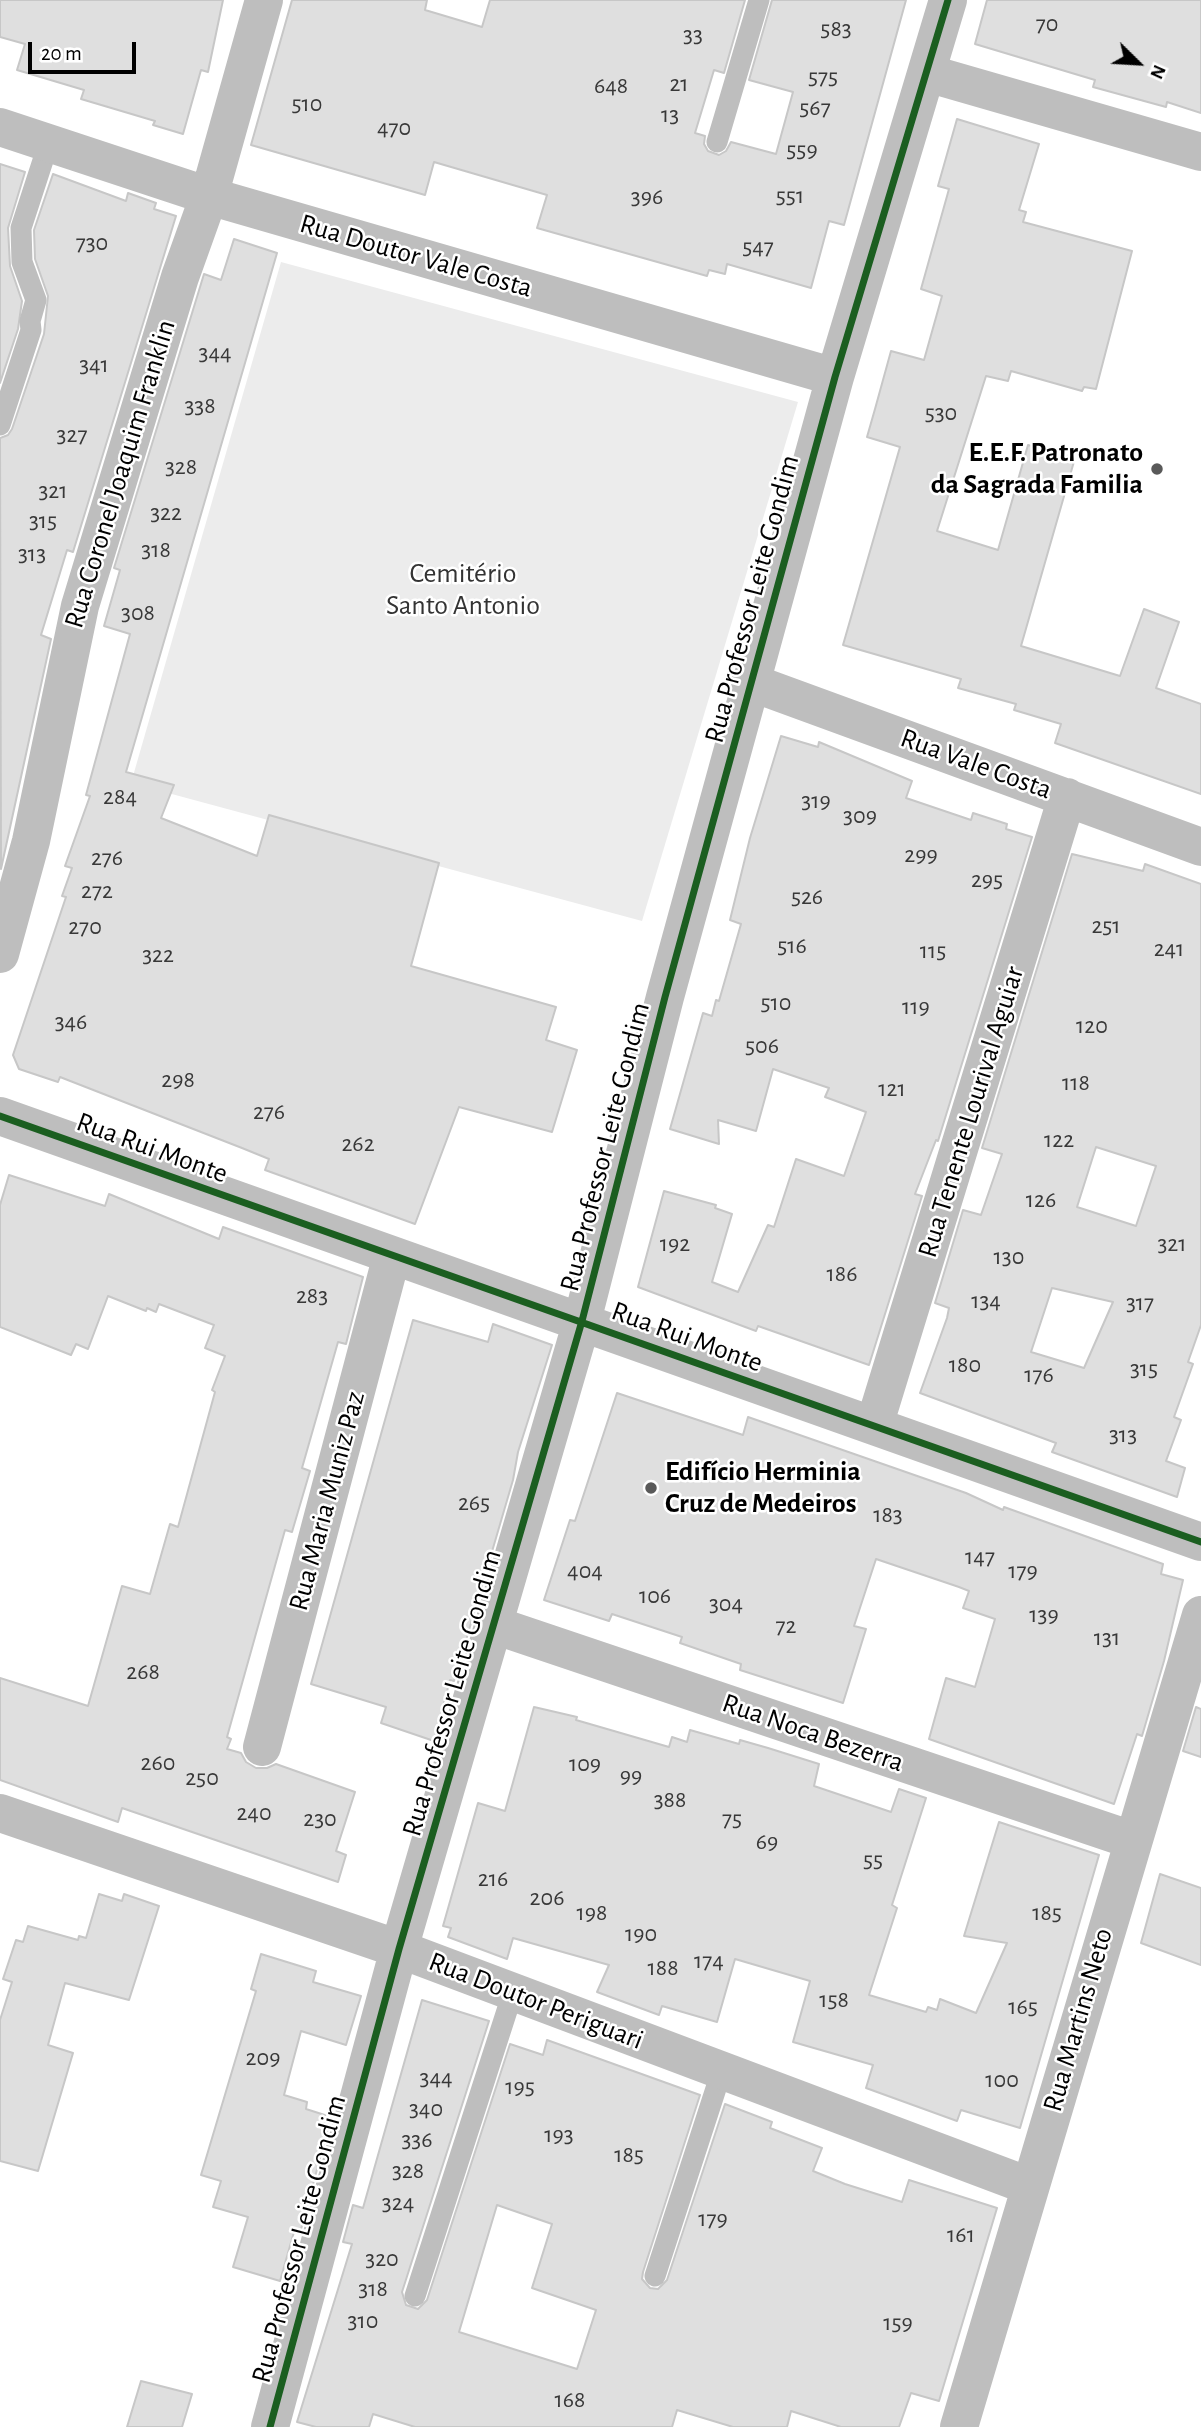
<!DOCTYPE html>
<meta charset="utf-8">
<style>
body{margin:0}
#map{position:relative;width:1201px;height:2427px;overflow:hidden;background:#fff;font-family:"Alegreya Sans",sans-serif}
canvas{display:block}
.north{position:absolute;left:1103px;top:28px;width:70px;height:70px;-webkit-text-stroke:5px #fff;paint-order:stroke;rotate:114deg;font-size:19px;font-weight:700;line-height:28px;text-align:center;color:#000}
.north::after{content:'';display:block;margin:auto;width:24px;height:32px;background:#000;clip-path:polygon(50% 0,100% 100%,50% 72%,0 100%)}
.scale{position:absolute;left:28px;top:42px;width:108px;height:32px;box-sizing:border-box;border:4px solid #000;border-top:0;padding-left:9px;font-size:21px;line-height:24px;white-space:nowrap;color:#000;-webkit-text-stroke:5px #fff;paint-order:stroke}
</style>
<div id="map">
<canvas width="1201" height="2427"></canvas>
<div class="north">N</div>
<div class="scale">20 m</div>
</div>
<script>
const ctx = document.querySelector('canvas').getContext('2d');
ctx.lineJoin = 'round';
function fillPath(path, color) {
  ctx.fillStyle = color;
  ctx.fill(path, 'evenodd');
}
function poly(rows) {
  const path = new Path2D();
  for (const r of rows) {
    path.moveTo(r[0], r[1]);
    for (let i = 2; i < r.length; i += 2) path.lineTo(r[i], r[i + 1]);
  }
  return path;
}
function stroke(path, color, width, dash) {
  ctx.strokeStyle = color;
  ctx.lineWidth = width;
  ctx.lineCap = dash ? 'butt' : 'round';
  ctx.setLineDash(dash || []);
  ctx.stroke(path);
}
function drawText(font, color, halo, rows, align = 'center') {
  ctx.font = font + ' "Alegreya Sans",sans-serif';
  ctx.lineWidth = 5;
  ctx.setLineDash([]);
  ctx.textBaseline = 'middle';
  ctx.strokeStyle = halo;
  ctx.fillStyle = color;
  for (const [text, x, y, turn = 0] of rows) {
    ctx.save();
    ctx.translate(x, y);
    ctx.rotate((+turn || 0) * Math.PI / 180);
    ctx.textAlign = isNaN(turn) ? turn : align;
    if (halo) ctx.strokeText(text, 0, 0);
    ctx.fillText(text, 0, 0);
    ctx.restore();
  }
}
fillPath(poly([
 [281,262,798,402,642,921,131,783]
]), '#ececec');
const building = poly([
 [0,0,223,0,208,72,201,70,183,134,153,125,155,121,81,99,84,90,17,70,25,44,0,37,0,0],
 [292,0,427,0,425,10,482,27,490,0,745,0,724,73,714,70,695,133,705,136,704,144,708,151,719,155,726,151,731,142,776,154,793,92,749,80,772,0,906,0,844,225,829,221,811,288,727,264,725,274,709,270,707,276,537,228,547,195,434,162,425,195,251,145,292,0],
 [987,0,1201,0,1201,113,1167,102,1166,107,1093,87,1095,80,975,44,987,0],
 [957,119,1039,144,1019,210,1026,212,1023,222,1132,251,1096,389,1084,387,1082,391,1011,371,1008,381,986,376,937,531,998,550,1028,445,1075,458,1021,646,1120,676,1144,609,1179,622,1156,688,1201,704,1201,794,1055,743,1061,724,1014,710,1016,704,958,688,961,679,843,645,900,447,867,437,875,409,891,351,924,360,942,296,921,289,949,189,938,186,957,119],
 [0,164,25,172,8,228,10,266,22,301,18,329,0,383,0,164],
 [53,174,126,201,128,193,156,203,154,209,176,216,73,552,67,550,41,635,51,639,1,869,0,438,8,435,12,429,44,334,48,296,35,259,34,230,53,174],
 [234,239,277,253,126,772,174,785,161,818,257,856,269,815,439,863,411,966,556,1007,546,1040,577,1050,552,1132,459,1107,415,1224,265,1170,269,1159,242,1148,60,1077,58,1082,19,1069,13,1055,66,897,62,896,72,868,65,866,90,796,86,795,130,634,104,626,120,570,114,568,204,274,221,280,234,239],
 [781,736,818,747,819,742,912,781,906,798,971,820,973,813,1007,824,1006,829,1032,837,938,1141,936,1140,915,1194,922,1196,869,1365,758,1326,756,1331,638,1287,664,1191,716,1205,715,1208,732,1214,712,1282,738,1292,768,1225,774,1227,796,1159,844,1176,866,1112,825,1097,829,1088,773,1069,756,1131,718,1120,719,1144,670,1129,703,1013,712,1016,716,1000,719,1001,741,924,730,920,750,838,781,736],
 [1072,854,1143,871,1145,864,1201,884,1201,1325,1188,1362,1193,1364,1174,1417,1181,1420,1166,1461,1185,1468,1177,1497,1052,1452,1056,1443,920,1393,947,1318,949,1308,935,1303,963,1210,981,1215,1002,1154,982,1148,1072,854],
 [1096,1147,1156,1166,1136,1226,1077,1207,1096,1147],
 [1052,1288,1113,1302,1084,1368,1031,1352,1052,1288],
 [9,1175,105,1206,109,1194,219,1239,223,1227,363,1277,346,1344,338,1342,302,1468,310,1471,292,1532,285,1530,227,1737,231,1739,227,1749,241,1753,246,1762,256,1768,267,1768,276,1764,355,1792,336,1851,346,1855,338,1882,122,1808,118,1822,0,1780,0,1678,88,1706,122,1586,150,1594,170,1524,178,1527,215,1392,212,1390,225,1356,205,1348,214,1325,159,1304,156,1312,147,1308,146,1311,108,1296,88,1349,76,1344,71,1355,0,1327,0,1205,9,1175],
 [413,1320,488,1342,493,1324,552,1345,518,1452,513,1480,454,1681,450,1680,434,1741,381,1723,386,1707,311,1684,413,1320],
 [617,1393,743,1435,748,1417,966,1493,1003,1510,1004,1507,1163,1564,1161,1574,1183,1580,1164,1661,1142,1736,1137,1734,1114,1804,929,1739,946,1678,975,1687,995,1619,963,1608,969,1591,959,1587,876,1559,854,1626,866,1629,843,1703,740,1670,741,1664,680,1643,682,1637,612,1614,609,1621,544,1600,570,1520,575,1521,617,1393],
 [534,1707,577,1717,576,1720,669,1747,672,1737,687,1742,690,1730,739,1744,740,1740,768,1748,819,1764,814,1786,891,1812,899,1789,926,1798,892,1905,897,1908,869,1995,926,2012,928,2007,937,2010,940,1999,976,2013,1007,1943,964,1936,999,1822,1099,1855,1020,2128,961,2110,957,2121,866,2088,873,2065,793,2042,810,1981,735,1959,717,2022,662,2006,659,2015,597,1992,609,1965,513,1938,507,1959,448,1937,451,1928,443,1926,478,1803,505,1811,534,1707],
 [1196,1707,1201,1709,1201,1757,1183,1751,1196,1707],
 [1160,1874,1201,1888,1201,1965,1141,1943,1160,1874],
 [99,1894,122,1901,124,1894,159,1906,129,2000,65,1983,48,2045,73,2053,38,2171,0,2161,0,2020,12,1982,3,1979,16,1940,23,1942,28,1926,78,1940,79,1936,86,1938,99,1894],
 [261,1954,316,1971,313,1982,361,1996,346,2045,301,2031,284,2095,307,2102,306,2109,331,2117,300,2233,294,2232,280,2281,233,2267,248,2217,213,2207,221,2181,201,2175,256,1991,251,1989,261,1954],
 [422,2000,489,2021,402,2292,406,2305,418,2309,427,2300,510,2044,543,2055,547,2040,700,2095,643,2272,642,2279,650,2288,658,2289,667,2280,725,2104,772,2122,770,2128,822,2148,813,2171,845,2184,902,2202,909,2180,997,2208,939,2401,911,2393,899,2427,841,2427,791,2411,787,2427,733,2427,677,2410,672,2427,415,2427,373,2414,369,2427,316,2427,297,2422,352,2244,343,2242,353,2205,363,2208,422,2000],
 [497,2205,552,2224,532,2288,596,2310,577,2369,459,2332,497,2205],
 [141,2381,192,2394,182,2427,127,2427,141,2381]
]);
fillPath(building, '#dfdfdf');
stroke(building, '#c7c7c7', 2);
stroke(poly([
 [717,142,759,0],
 [0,425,31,330,30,321,36,300,22,262,21,228,49,142],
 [655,2276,722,2070],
 [415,2296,513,1992]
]), '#bebebe', 21);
stroke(poly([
 [927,73,1201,152],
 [0,127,209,196,835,377],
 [750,682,1201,847],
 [0,954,31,841,80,606,180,277,209,196,264,0],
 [0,1116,1201,1542],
 [874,1426,1067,797],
 [494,1625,1132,1840],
 [262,1747,392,1255],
 [0,1813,399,1949,1029,2186],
 [270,2427,399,1949,582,1321,665,997,835,377,948,0],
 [959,2427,1201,1615]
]), '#bebebe', 38);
stroke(poly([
 [0,1116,1201,1542],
 [270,2427,399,1949,582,1321,665,997,835,377,948,0]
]), '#1b5e20', 7);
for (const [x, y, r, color] of [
 [1157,469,7,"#595959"],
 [651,1488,7,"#595959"]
]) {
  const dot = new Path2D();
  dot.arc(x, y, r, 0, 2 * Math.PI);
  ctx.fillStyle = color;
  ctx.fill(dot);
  stroke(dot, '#fff', 2.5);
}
drawText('24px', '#383838', null, [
 ["70",1047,24],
 ["583",836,29],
 ["33",693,35],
 ["575",823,77],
 ["21",679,84],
 ["648",611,86],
 ["510",307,104],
 ["567",815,108],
 ["13",670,115],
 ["470",394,128],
 ["559",802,150],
 ["551",790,196],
 ["396",647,197],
 ["730",92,243],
 ["547",758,247],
 ["344",215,353],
 ["341",94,365],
 ["338",200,406],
 ["530",941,413],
 ["327",72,435],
 ["328",181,467],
 ["321",53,491],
 ["322",166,513],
 ["315",43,521],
 ["318",156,550],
 ["313",32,554],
 ["308",138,613],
 ["284",120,797],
 ["319",816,801],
 ["309",860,816],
 ["299",921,855],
 ["276",107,858],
 ["295",987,880],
 ["272",97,891],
 ["526",807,897],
 ["251",1106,926],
 ["270",85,927],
 ["516",792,946],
 ["241",1169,949],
 ["115",933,951],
 ["322",158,955],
 ["510",776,1003],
 ["119",916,1007],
 ["346",71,1022],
 ["120",1092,1026],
 ["506",762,1046],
 ["298",178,1080],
 ["118",1076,1083],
 ["121",892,1089],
 ["276",269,1112],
 ["122",1059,1140],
 ["262",358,1144],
 ["126",1041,1200],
 ["192",675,1244],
 ["321",1172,1244],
 ["130",1009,1257],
 ["186",842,1274],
 ["283",312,1296],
 ["134",986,1301],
 ["317",1140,1303],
 ["180",965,1365],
 ["315",1144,1369],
 ["176",1039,1375],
 ["313",1123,1435],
 ["265",474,1503],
 ["183",888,1515],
 ["147",980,1557],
 ["404",585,1571],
 ["179",1023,1571],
 ["106",655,1596],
 ["304",726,1604],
 ["139",1044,1615],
 ["72",786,1626],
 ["131",1107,1638],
 ["268",143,1672],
 ["260",158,1763],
 ["109",585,1764],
 ["99",631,1776],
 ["250",202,1778],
 ["388",670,1800],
 ["240",254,1813],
 ["230",320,1819],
 ["75",732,1819],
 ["69",767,1842],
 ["55",873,1860],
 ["216",493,1879],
 ["206",547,1898],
 ["198",592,1913],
 ["185",1047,1913],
 ["190",641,1934],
 ["174",709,1961],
 ["188",663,1968],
 ["158",834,2000],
 ["165",1023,2007],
 ["209",263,2058],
 ["344",436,2078],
 ["100",1002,2080],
 ["195",520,2087],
 ["340",426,2109],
 ["193",559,2135],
 ["336",417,2140],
 ["185",629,2155],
 ["328",408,2171],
 ["324",398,2203],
 ["179",713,2219],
 ["161",961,2235],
 ["320",382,2259],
 ["318",373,2289],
 ["310",363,2321],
 ["159",898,2323],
 ["168",570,2400]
]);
drawText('28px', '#000', '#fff', [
 ["Rua Doutor Vale Costa",416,256,16],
 ["Rua Coronel Joaquim Franklin",120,474,-73],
 ["Rua Professor Leite Gondim",752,599,-75],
 ["Rua Vale Costa",976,764,20],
 ["Rua Tenente Lourival Aguiar",971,1112,-73],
 ["Rua Professor Leite Gondim",605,1147,-76],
 ["Rua Rui Monte",152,1148,20],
 ["Rua Rui Monte",687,1337,20],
 ["Rua Maria Muniz Paz",327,1501,-75],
 ["Rua Professor Leite Gondim",452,1693,-74],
 ["Rua Noca Bezerra",813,1733,19],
 ["Rua Doutor Periguari",536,2001,21],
 ["Rua Martins Neto",1078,2020,-74],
 ["Rua Professor Leite Gondim",299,2239,-75]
]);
drawText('bold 28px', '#000', '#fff', [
 ["E.E.F. Patronato",1143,453],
 ["da Sagrada Familia",1143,485],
 ["Edifício Herminia",665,1472,"left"],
 ["Cruz de Medeiros",665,1504,"left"]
], 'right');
drawText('28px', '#333', '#fff', [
 ["Cemitério",463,574],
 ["Santo Antonio",463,606]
]);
</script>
